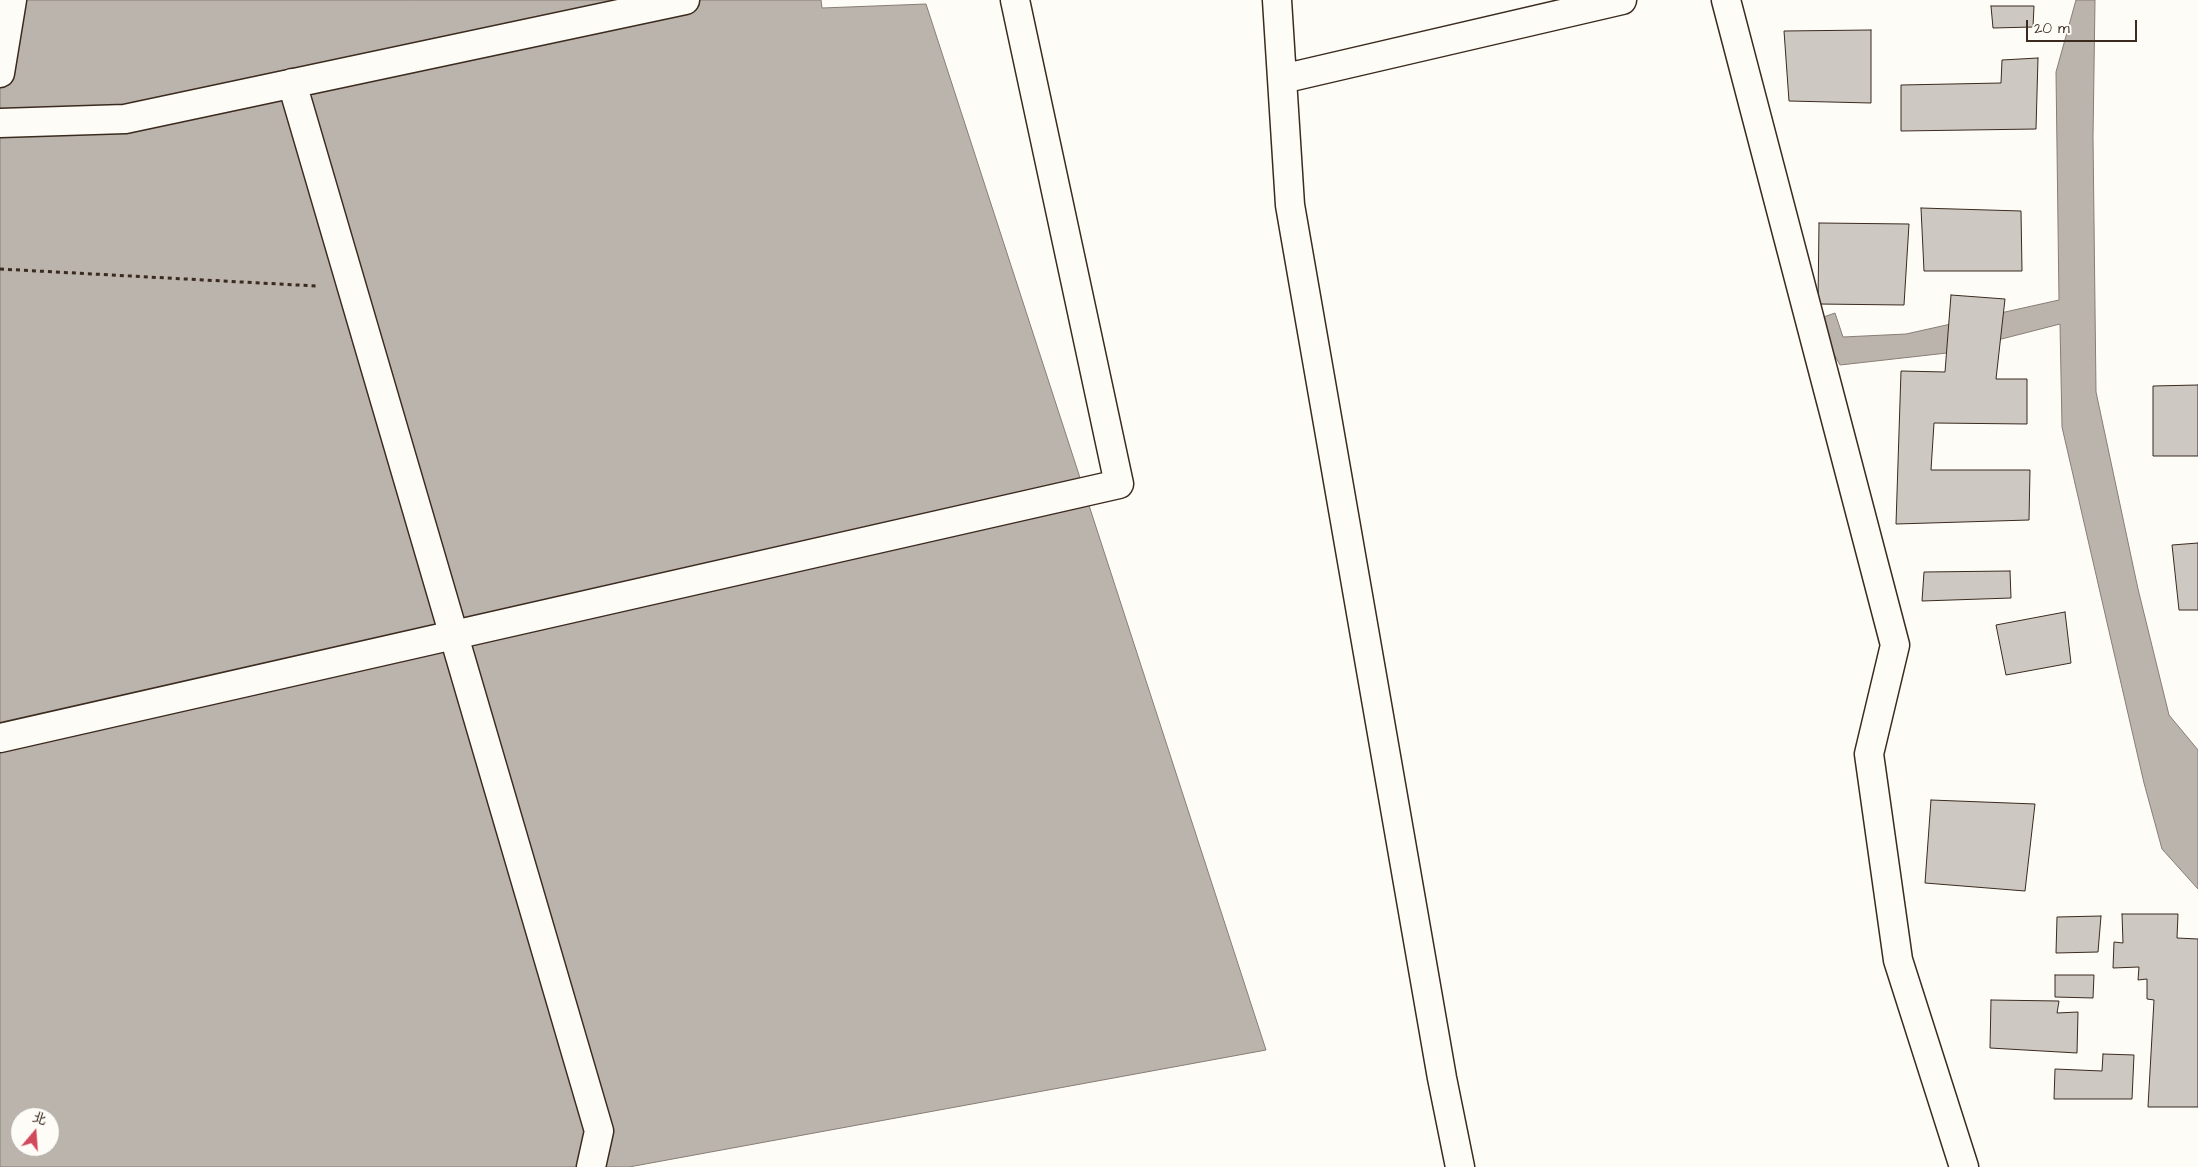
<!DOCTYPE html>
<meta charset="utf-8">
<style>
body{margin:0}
#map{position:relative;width:2198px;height:1167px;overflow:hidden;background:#fdfcf7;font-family:"Architects Daughter","LXGW WenKai TC",sans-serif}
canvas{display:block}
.north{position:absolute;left:10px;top:1107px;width:50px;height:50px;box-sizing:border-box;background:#fdfcf7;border:1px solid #afa8a0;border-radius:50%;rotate:18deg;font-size:14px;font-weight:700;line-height:20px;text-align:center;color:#3b2a1e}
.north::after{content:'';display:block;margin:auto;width:18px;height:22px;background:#d1495b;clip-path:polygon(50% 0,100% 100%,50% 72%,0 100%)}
.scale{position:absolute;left:2026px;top:20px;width:111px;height:22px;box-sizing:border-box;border:2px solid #3b2a1e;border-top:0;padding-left:6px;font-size:15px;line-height:18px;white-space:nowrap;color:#3b2a1e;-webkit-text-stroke:4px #fdfcf7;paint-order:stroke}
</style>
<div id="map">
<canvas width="2198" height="1167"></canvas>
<div class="north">北</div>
<div class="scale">20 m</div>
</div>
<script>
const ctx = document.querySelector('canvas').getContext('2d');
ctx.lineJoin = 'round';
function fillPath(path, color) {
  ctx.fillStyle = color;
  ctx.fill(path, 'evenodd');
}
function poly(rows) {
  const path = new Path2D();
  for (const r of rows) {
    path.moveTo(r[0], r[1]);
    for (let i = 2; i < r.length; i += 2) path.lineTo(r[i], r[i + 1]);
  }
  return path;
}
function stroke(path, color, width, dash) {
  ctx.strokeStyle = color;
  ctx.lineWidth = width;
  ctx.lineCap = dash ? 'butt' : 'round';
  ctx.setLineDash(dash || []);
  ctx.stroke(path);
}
const water = poly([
 [0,0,821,0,822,8,926,4,1266,1050,629,1167,0,1167,0,0],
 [20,1117,50,1117,50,1147,20,1147,20,1117],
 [2076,0,2095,0,2093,137,2096,392,2138,589,2169,715,2198,750,2198,889,2162,849,2144,783,2062,427,2060,324,1947,353,1840,365,1815,320,1835,313,1843,337,1906,334,2059,300,2056,72,2076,0]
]);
fillPath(water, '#bbb4ad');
stroke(water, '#887d74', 1);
const building = poly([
 [1991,6,2034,6,2033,27,1993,28,1991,6],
 [1871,30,1871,103,1789,101,1784,31,1871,30],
 [2038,58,2036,129,1901,131,1901,85,2001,83,2002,60,2038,58],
 [1921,208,2021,211,2022,271,1924,271,1921,208],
 [1819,223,1909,224,1904,305,1818,304,1819,223],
 [1951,295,2005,299,1996,379,2027,379,2027,424,1934,423,1931,470,2030,470,2029,520,1896,524,1901,371,1945,372,1951,295],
 [2198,385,2198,456,2153,456,2153,386,2198,385],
 [2198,543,2198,610,2179,610,2172,545,2198,543],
 [2010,571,2011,598,1922,601,1924,572,2010,571],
 [2065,612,2071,663,2006,675,1996,625,2065,612],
 [1931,800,2035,804,2025,891,1925,883,1931,800],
 [2122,914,2178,914,2177,938,2198,939,2198,1107,2148,1107,2154,1000,2147,999,2147,979,2138,980,2139,967,2113,968,2114,942,2123,943,2122,914],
 [2101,916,2098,952,2056,953,2057,917,2101,916],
 [2055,975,2094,975,2093,998,2055,997,2055,975],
 [1991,1000,2059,1001,2057,1013,2078,1012,2077,1053,1990,1048,1991,1000],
 [2103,1054,2134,1055,2132,1099,2054,1099,2055,1069,2102,1071,2103,1054]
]);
fillPath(building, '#cdc8c2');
stroke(building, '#3b2a1e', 1);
const secondary = poly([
 [1277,0,1290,205,1442,1078,1460,1167],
 [1726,0,1895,645,1869,754,1898,960,1964,1167],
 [0,73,12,0],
 [1282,79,1622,0],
 [292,83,599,1131,591,1167],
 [0,123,125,119,685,0],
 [0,738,1119,484,1015,0]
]);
stroke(secondary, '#3b2a1e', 31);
stroke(poly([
 [0,269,316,286]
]), '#3b2a1e', 3, [4, 4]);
stroke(secondary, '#fdfcf7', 28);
</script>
